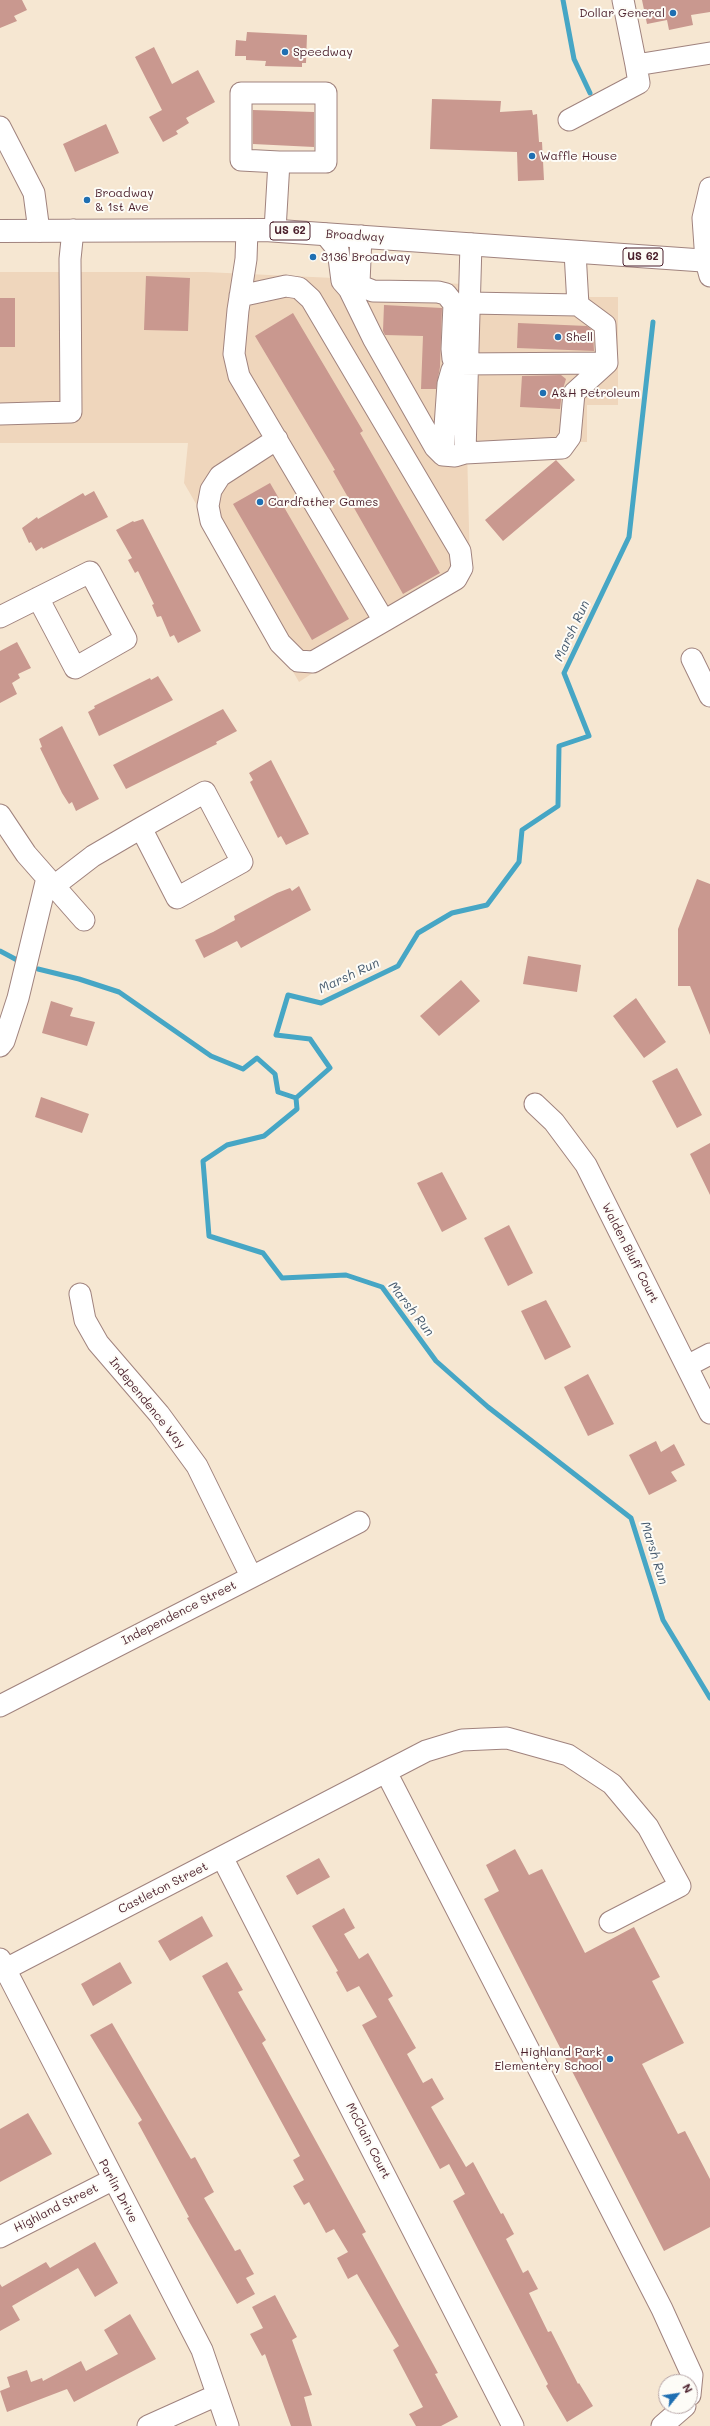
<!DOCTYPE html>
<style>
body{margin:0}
#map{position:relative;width:710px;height:2426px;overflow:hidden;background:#f6e7d2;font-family:Mali,sans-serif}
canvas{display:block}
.north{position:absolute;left:658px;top:2374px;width:40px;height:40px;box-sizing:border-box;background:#fdfcf7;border:1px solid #b5a4a5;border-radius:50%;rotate:60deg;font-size:11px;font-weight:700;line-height:16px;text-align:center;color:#4a1f2b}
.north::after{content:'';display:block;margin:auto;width:14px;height:18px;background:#1f6fb2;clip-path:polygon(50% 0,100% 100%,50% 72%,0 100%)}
</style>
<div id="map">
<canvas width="710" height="2426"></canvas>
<div class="north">N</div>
</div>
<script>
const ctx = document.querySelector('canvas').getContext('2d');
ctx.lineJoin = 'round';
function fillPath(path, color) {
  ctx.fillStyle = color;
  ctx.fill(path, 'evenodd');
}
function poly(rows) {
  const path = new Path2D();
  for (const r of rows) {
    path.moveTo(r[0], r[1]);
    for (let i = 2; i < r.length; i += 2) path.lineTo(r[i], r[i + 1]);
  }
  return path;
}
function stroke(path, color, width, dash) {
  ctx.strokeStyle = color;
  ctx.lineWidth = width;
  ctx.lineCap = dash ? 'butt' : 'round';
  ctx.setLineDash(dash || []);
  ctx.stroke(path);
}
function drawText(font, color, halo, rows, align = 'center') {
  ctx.font = font + ' Mali,sans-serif';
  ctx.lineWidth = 4;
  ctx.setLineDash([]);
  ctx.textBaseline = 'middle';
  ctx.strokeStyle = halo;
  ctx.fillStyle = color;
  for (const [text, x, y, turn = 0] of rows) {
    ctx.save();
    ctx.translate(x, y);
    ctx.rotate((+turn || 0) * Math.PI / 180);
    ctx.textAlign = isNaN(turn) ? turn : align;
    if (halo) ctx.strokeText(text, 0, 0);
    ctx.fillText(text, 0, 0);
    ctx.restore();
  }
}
fillPath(poly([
 [0,272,205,272,463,284,470,570,299,682,184,483,188,443,0,443],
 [476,297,618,297,618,405,587,405,587,442,476,441]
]), '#efd6bc');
stroke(poly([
 [563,0,574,59,590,93],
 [653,322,629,537,564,673,589,736,559,746,558,806,522,830,519,862,487,905,452,913,418,933,398,966,321,1003,288,995,276,1035,310,1039,330,1068,296,1098,297,1109,264,1136,227,1145,203,1161,209,1236,263,1253,282,1278,346,1275,382,1287,436,1361,488,1407,631,1518,663,1620,710,1698],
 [0,951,17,960],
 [38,969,79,979,119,992,211,1056,243,1069,257,1058,275,1074,278,1092,296,1098]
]), '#46a6c5', 5);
fillPath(poly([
 [0,0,22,0,27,10,14,16,17,21,0,28],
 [642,0,710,0,710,12,691,15,693,25,669,30,667,20,647,24],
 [247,32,307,35,306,63,302,63,302,67,265,66,266,61,246,60,246,56,235,56,236,40,246,41],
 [154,47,172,84,198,70,215,102,186,118,189,123,176,131,178,134,163,142,149,117,162,110,135,57],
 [432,99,501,101,500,112,532,110,533,115,537,114,539,142,542,142,544,180,518,181,517,152,430,149],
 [253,110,314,112,314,147,253,144],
 [106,124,119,153,75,172,63,144],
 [146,276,190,278,188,331,144,330],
 [0,298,15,298,15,347,0,347],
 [384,305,442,308,440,367,436,389,421,389,423,336,385,335,383,331],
 [293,313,363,431,360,433,440,573,403,594,333,471,335,470,255,336],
 [518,323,587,326,593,331,594,351,517,348],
 [561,375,566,379,562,392,560,409,520,407,522,376],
 [556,460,575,480,503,541,485,520],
 [270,483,349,619,312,640,233,504],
 [94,491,108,517,43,549,42,547,36,551,31,542,29,543,22,528,37,517,38,519,83,493,85,496],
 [143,519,201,631,178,643,174,635,170,637,161,616,157,617,152,605,154,604,138,571,135,573,128,560,132,558,116,530,133,521,134,522],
 [17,642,31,668,18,674,20,678,12,683,17,694,0,703,0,651],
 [158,676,173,700,99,736,88,712,95,708,94,706,150,678,151,680],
 [223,709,237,731,216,742,217,744,126,789,113,765],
 [62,726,99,799,76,811,72,802,69,804,62,793,40,748,42,747,39,739],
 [271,760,309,834,286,845,281,836,278,838,250,782,253,780,249,773],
 [697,879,710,884,710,1035,690,986,678,986,678,929],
 [299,886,311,910,241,948,237,941,204,958,195,940,213,932,235,920,234,916,277,893,290,888,292,891],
 [528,956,581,965,577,992,523,984],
 [461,980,480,1001,439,1036,420,1016],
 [636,998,666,1042,644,1058,613,1016],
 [51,1001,73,1008,70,1016,95,1022,87,1046,42,1033],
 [677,1068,702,1115,677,1128,652,1081],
 [41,1097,89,1114,82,1133,35,1117],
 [710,1143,710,1195,690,1154],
 [442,1172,467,1219,442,1232,417,1183],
 [509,1225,533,1273,508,1286,484,1238],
 [546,1300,571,1347,545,1360,521,1311],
 [588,1374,614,1424,588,1436,564,1387],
 [656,1441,661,1452,674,1444,685,1465,671,1472,677,1481,649,1495,629,1455],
 [515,1849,529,1875,542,1869,585,1953,634,1927,660,1977,652,1981,684,2043,642,2064,678,2134,685,2131,710,2179,710,2227,664,2251,484,1899,499,1891,486,1865],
 [319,1858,330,1877,297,1895,286,1876],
 [344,1908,355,1928,344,1934,359,1959,368,1953,393,1996,388,1999,416,2048,407,2054,423,2083,432,2078,444,2099,431,2107,466,2167,473,2162,501,2214,503,2213,514,2234,506,2239,523,2273,528,2270,538,2289,529,2293,548,2332,551,2331,578,2384,579,2383,593,2406,567,2422,546,2386,548,2384,453,2201,465,2194,449,2164,440,2169,362,2025,377,2017,359,1986,347,1992,336,1972,338,1971,312,1926],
 [202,1916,213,1936,170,1961,158,1941],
 [120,1962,132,1983,93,2006,81,1984],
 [227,1962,243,1990,238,1992,266,2040,262,2043,366,2232,362,2234,438,2373,435,2374,458,2417,441,2426,416,2426,409,2414,423,2407,393,2350,399,2346,357,2274,348,2279,337,2258,348,2252,334,2229,326,2233,309,2202,304,2205,293,2186,304,2180,293,2160,300,2156,202,1976],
 [112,2023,191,2159,195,2157,214,2192,204,2198,235,2251,240,2249,254,2274,246,2278,255,2294,237,2304,187,2218,189,2217,138,2123,142,2120,90,2035],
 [28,2113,52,2154,0,2182,0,2129],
 [95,2242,118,2283,95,2297,78,2268,12,2306,20,2320,0,2331,0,2284,2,2287,46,2262,50,2268],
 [275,2295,297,2337,292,2340,312,2395,304,2397,312,2426,291,2426,265,2354,262,2356,250,2334,263,2328,252,2307],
 [130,2314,156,2359,74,2402,67,2389,7,2412,0,2391,10,2387,7,2377,27,2370,31,2382,42,2378,43,2381,81,2361,86,2371,118,2354,104,2330]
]), '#c9988f');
const minor = poly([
 [623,0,636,65],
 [569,120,639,83,636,65,710,53],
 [0,127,34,193,39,231],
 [710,188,703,218,706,261,710,276],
 [275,230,279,162,326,162,326,93,241,93,241,160,279,162],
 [325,234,338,250,342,281,349,289,355,287,359,283,361,236],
 [471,244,465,453,562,448,570,437,574,393,607,363,605,325,578,305,575,252],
 [358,285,373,291,438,292,446,294,454,304,452,349,453,359,459,364,607,363],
 [349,289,373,338,435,447,443,455,455,456,465,453],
 [240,296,286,286,299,288,311,299,460,551,462,568,456,579,384,621,239,376,234,354,238,310,246,259,247,230],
 [469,303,578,305],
 [0,414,71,412,70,259,73,230],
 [277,439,220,476,211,490,208,506,211,521,280,643,298,661,313,662,384,621],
 [443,455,448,384,452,370,459,364],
 [0,617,90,572,126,639,75,668,38,598],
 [692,659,710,696],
 [0,815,26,854,84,920],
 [54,886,93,856,141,828,205,792,242,862,177,898,141,828],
 [0,1046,4,1041,18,998,47,878],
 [535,1104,554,1122,586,1165,710,1413],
 [80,1294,85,1320,98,1343,159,1414,197,1466,251,1576],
 [687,1366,710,1354],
 [0,1706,359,1522],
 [386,1772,662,2309,692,2375,690,2395],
 [222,1857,513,2426],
 [0,1959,202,2350,228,2426],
 [0,1972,426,1751,462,1740,507,1738,568,1755,612,1784,648,1827,680,1886,610,1922],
 [0,2237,112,2180],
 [148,2426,217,2395],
 [662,2426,685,2406]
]);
const major = poly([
 [0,231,265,230,710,261]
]);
stroke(minor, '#a0837e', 23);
stroke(major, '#a0837e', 24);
stroke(minor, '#fff', 21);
stroke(major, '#fff', 22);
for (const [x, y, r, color] of [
 [673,13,4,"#1f6fb2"],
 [285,52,4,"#1f6fb2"],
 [532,156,4,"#1f6fb2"],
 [87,200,4,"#1f6fb2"],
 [313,257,4,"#1f6fb2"],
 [558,337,4,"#1f6fb2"],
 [543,393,4,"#1f6fb2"],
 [260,502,4,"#1f6fb2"],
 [610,2059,4,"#1f6fb2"]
]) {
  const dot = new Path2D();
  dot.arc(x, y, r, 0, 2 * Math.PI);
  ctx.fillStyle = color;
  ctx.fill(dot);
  stroke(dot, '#fdfcf7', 1.5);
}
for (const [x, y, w] of [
 [290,231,40],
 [643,257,40]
]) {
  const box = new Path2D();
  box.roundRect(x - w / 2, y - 9, w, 18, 3);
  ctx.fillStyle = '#fdfcf7';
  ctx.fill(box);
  stroke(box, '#4a1f2b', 1);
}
drawText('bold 11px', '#4a1f2b', null, [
 ["US 62",290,231],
 ["US 62",643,257]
]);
drawText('12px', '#4a1f2b', '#fdfcf7', [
 ["Dollar General",665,13,"right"],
 ["Speedway",293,52],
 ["Waffle House",540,156],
 ["Broadway",95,193],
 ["& 1st Ave",95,207],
 ["3136 Broadway",321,257],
 ["Shell",566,337],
 ["A&H Petroleum",551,393],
 ["Cardfather Games",268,502],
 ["Highland Park",602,2052,"right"],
 ["Elementery School",602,2066,"right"]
], 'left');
drawText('12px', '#4a1f2b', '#fdfcf7', [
 ["Broadway",355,236,4],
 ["Walden Bluff Court",630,1253,63],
 ["Independence Way",147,1403,51],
 ["Independence Street",179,1613,-27],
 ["Castleton Street",163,1888,-27],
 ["McClain Court",368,2141,63],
 ["Parlin Drive",118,2191,62],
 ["Highland Street",56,2208,-27]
]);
drawText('italic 13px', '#485c70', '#fdfcf7', [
 ["Marsh Run",572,631,-65],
 ["Marsh Run",349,976,-25],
 ["Marsh Run",411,1309,52],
 ["Marsh Run",654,1553,73]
]);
</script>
